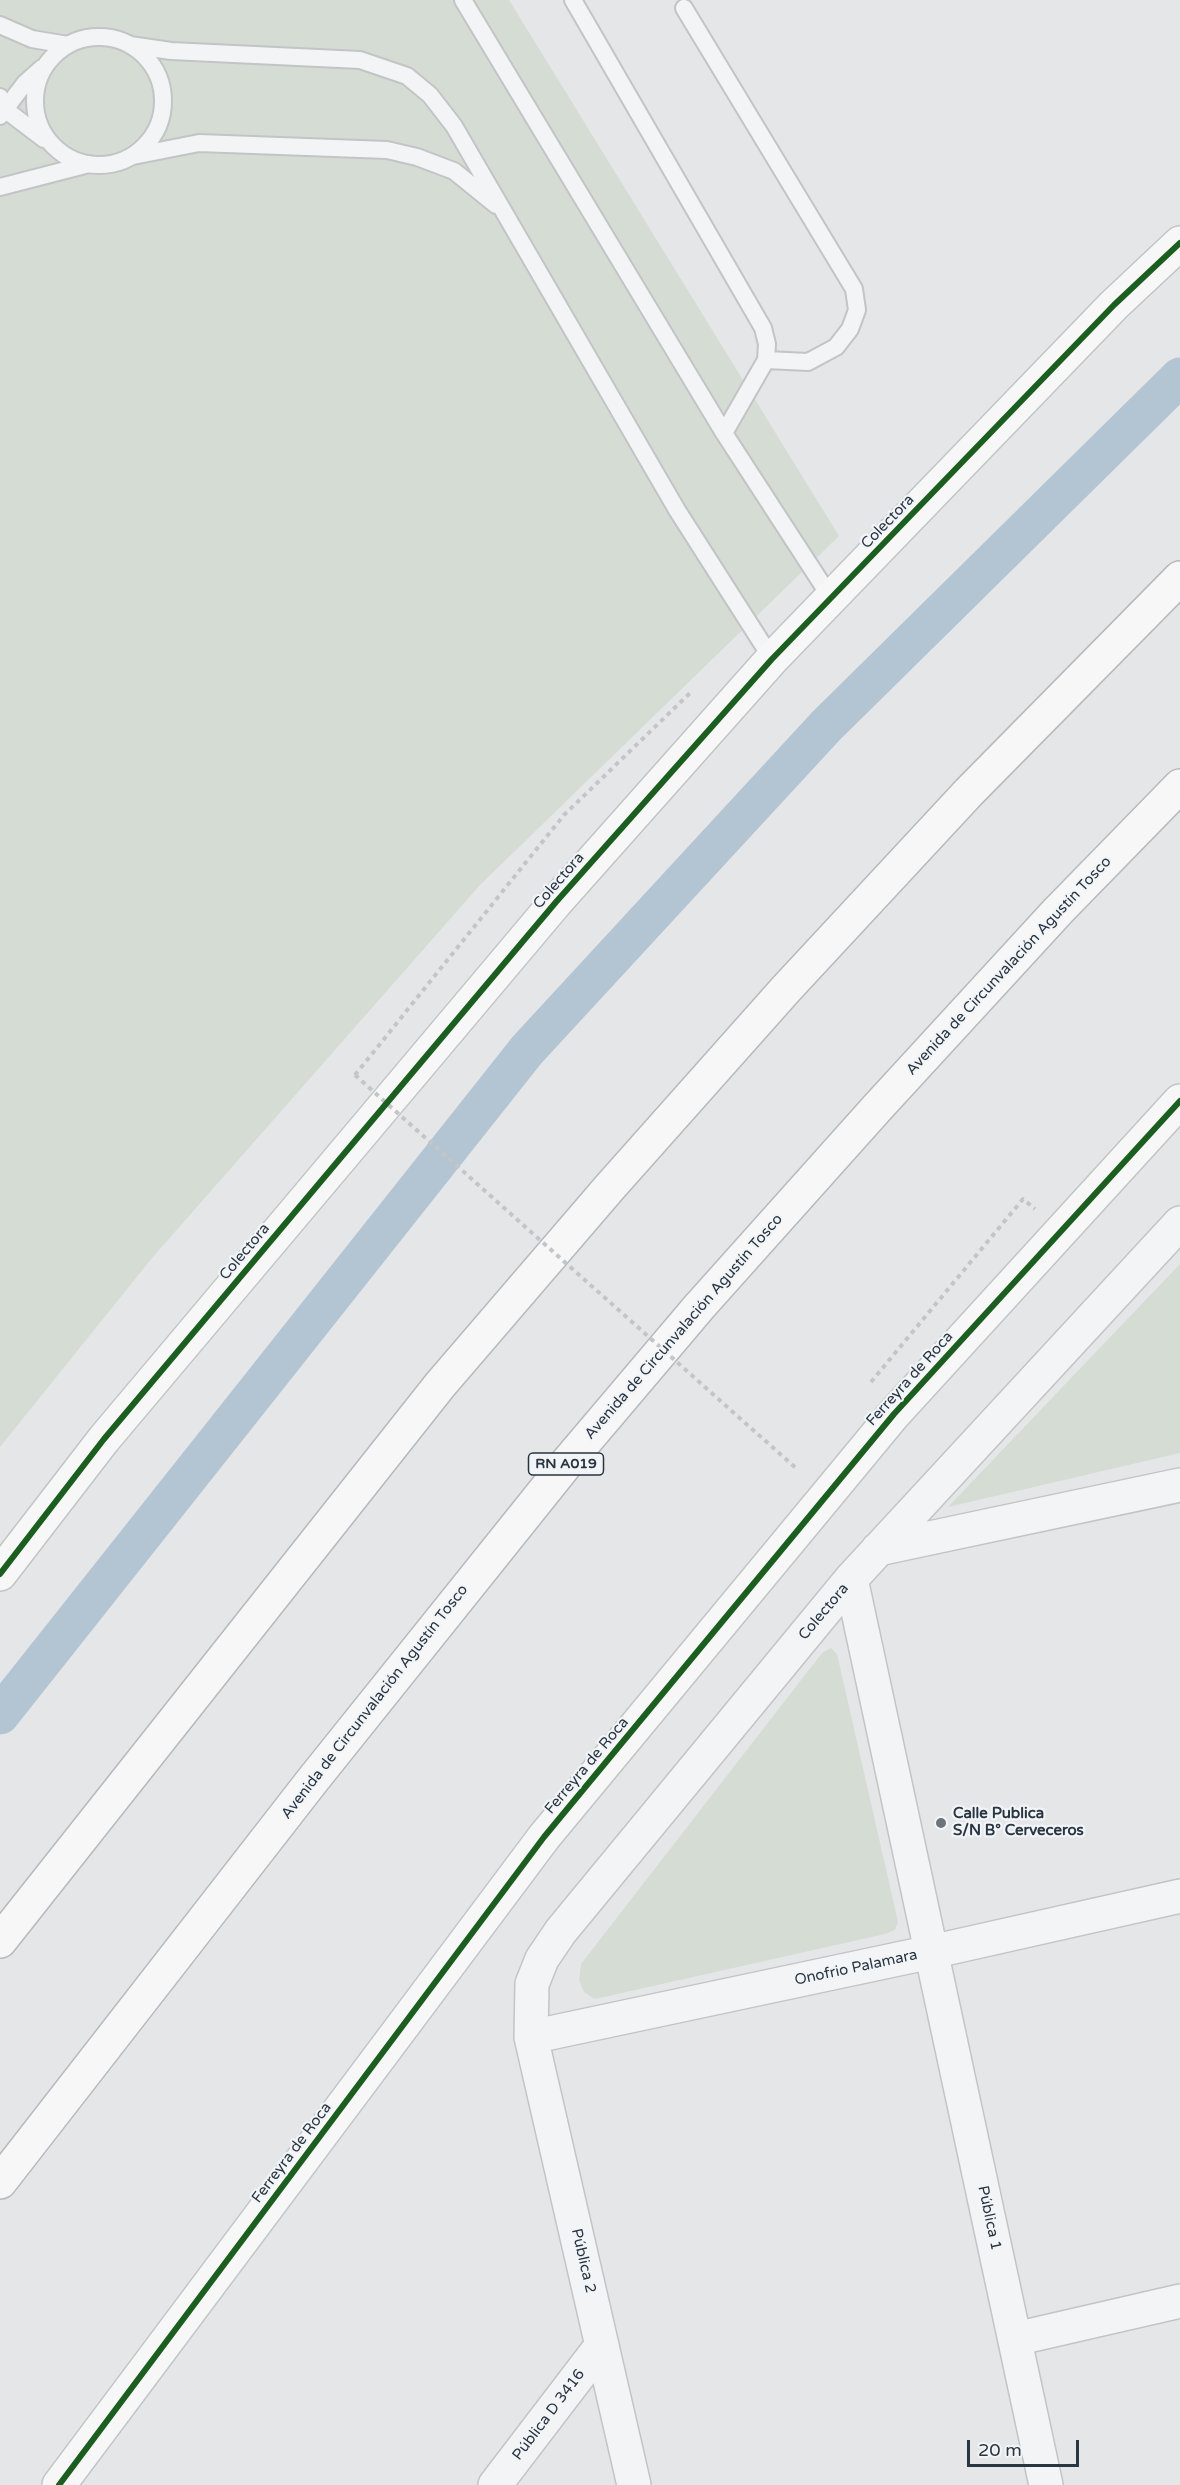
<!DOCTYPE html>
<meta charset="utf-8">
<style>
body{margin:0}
#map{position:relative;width:1180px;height:2485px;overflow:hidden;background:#e4e6e8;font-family:"Varela Round",sans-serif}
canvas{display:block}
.scale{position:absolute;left:967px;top:2440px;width:112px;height:27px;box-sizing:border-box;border:3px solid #2a3542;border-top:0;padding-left:8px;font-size:18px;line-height:21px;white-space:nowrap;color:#2a3542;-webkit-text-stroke:4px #f2f5f7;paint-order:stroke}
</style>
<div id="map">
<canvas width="1180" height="2485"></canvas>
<div class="scale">20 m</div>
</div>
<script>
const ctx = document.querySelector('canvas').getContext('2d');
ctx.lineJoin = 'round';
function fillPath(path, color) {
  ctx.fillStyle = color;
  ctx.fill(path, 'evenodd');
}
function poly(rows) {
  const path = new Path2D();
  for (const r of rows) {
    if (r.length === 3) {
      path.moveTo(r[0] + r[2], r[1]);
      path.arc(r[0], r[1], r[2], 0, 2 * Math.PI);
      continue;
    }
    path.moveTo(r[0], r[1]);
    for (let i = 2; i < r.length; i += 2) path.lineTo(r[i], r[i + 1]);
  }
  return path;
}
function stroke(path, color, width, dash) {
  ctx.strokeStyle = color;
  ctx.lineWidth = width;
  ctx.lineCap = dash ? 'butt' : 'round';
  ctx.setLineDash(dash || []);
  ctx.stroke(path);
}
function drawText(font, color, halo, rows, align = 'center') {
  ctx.font = font + ' "Varela Round",sans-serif';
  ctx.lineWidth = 4.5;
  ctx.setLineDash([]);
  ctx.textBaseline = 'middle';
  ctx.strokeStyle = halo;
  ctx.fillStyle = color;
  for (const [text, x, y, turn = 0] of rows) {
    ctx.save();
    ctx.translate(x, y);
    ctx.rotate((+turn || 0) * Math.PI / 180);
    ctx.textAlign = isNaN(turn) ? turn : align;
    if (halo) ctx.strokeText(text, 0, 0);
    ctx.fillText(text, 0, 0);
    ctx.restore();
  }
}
fillPath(poly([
 [0,0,509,0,839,536,480,885,152,1258,0,1447],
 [1180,1264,1180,1453,948,1507],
 [831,1648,837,1654,898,1922,895,1930,885,1934,595,1999,584,1992,579,1980,581,1964,822,1653]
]), '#d5dcd4');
stroke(poly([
 [0,1715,527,1050,826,726,1180,377]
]), '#b3c5d2', 39);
const lane = poly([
 [463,0,724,433,831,598],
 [573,0,763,328,767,344,766,360,724,433],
 [684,8,854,289,857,310,850,329,836,347,808,362,766,360],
 [0,25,32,39,68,45],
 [99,101,64],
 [130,45,171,51,360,60,407,76,430,95,454,126,677,510,772,659],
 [0,97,11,114,44,139],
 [0,116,25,83,42,68],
 [133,156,199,143,387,150,417,157,454,171,496,205],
 [0,187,89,164]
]);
const street = poly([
 [878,1549,1180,1485],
 [851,1579,1046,2485],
 [531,2037,931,1952,1180,1896],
 [1015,2339,1180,2301],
 [495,2485,602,2345],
 [634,2485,531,2037,532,1984,542,1959,561,1931,851,1579,1180,1223]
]);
const secondary = poly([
 [0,1574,104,1439,556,902,772,659,1114,305,1180,243],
 [59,2485,544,1837,894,1414,1180,1101]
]);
const highway = poly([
 [0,1941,440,1385,610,1187,786,989,969,792,1180,578],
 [0,2182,312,1781,566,1464,699,1307,877,1108,1058,911,1180,786]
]);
stroke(lane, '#c2c4c6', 20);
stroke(street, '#c2c4c6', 36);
stroke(secondary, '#c2c4c6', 36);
stroke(highway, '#b6b9bd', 36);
stroke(poly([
 [355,1075,564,815,691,692],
 [871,1382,1023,1199,1035,1209]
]), '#c3c5c8', 4, [4.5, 4.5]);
stroke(lane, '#f3f4f5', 16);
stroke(street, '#f3f4f5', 33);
stroke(secondary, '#f7f7f7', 33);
stroke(highway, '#f7f7f7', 33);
stroke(poly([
 [355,1075,798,1470]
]), '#c3c5c8', 4, [4.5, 4.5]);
stroke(poly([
 [0,1574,104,1439,556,902,772,659,1114,305,1180,243],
 [59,2485,544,1837,894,1414,1180,1101]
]), '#1b5e20', 6);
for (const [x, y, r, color] of [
 [941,1823,6,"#6b737c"]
]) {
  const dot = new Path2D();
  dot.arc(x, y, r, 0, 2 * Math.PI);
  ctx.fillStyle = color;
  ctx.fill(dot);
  stroke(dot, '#f2f5f7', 2);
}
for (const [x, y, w] of [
 [566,1464,75]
]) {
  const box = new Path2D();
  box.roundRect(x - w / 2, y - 11, w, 22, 4.5);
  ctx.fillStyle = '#f2f5f7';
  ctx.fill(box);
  stroke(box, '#2a3542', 1.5);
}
drawText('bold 14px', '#2a3542', null, [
 ["RN A019",566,1464]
]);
drawText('15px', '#2a3542', '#f2f5f7', [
 ["Colectora",888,522,-46],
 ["Colectora",559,881,-49],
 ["Avenida de Circunvalación Agustín Tosco",1009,966,-47],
 ["Colectora",245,1252,-50],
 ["Avenida de Circunvalación Agustín Tosco",684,1327,-49],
 ["Ferreyra de Roca",910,1379,-48],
 ["Colectora",824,1612,-50],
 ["Avenida de Circunvalación Agustín Tosco",375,1702,-52],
 ["Ferreyra de Roca",587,1766,-50],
 ["Onofrio Palamara",856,1968,-12],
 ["Ferreyra de Roca",292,2153,-53],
 ["Pública 1",989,2218,78],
 ["Pública 2",583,2261,77],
 ["Pública D 3416",549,2415,-53]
]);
drawText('bold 15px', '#2a3542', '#f2f5f7', [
 ["Calle Publica",953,1814],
 ["S/N B° Cerveceros",953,1831]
], 'left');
</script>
